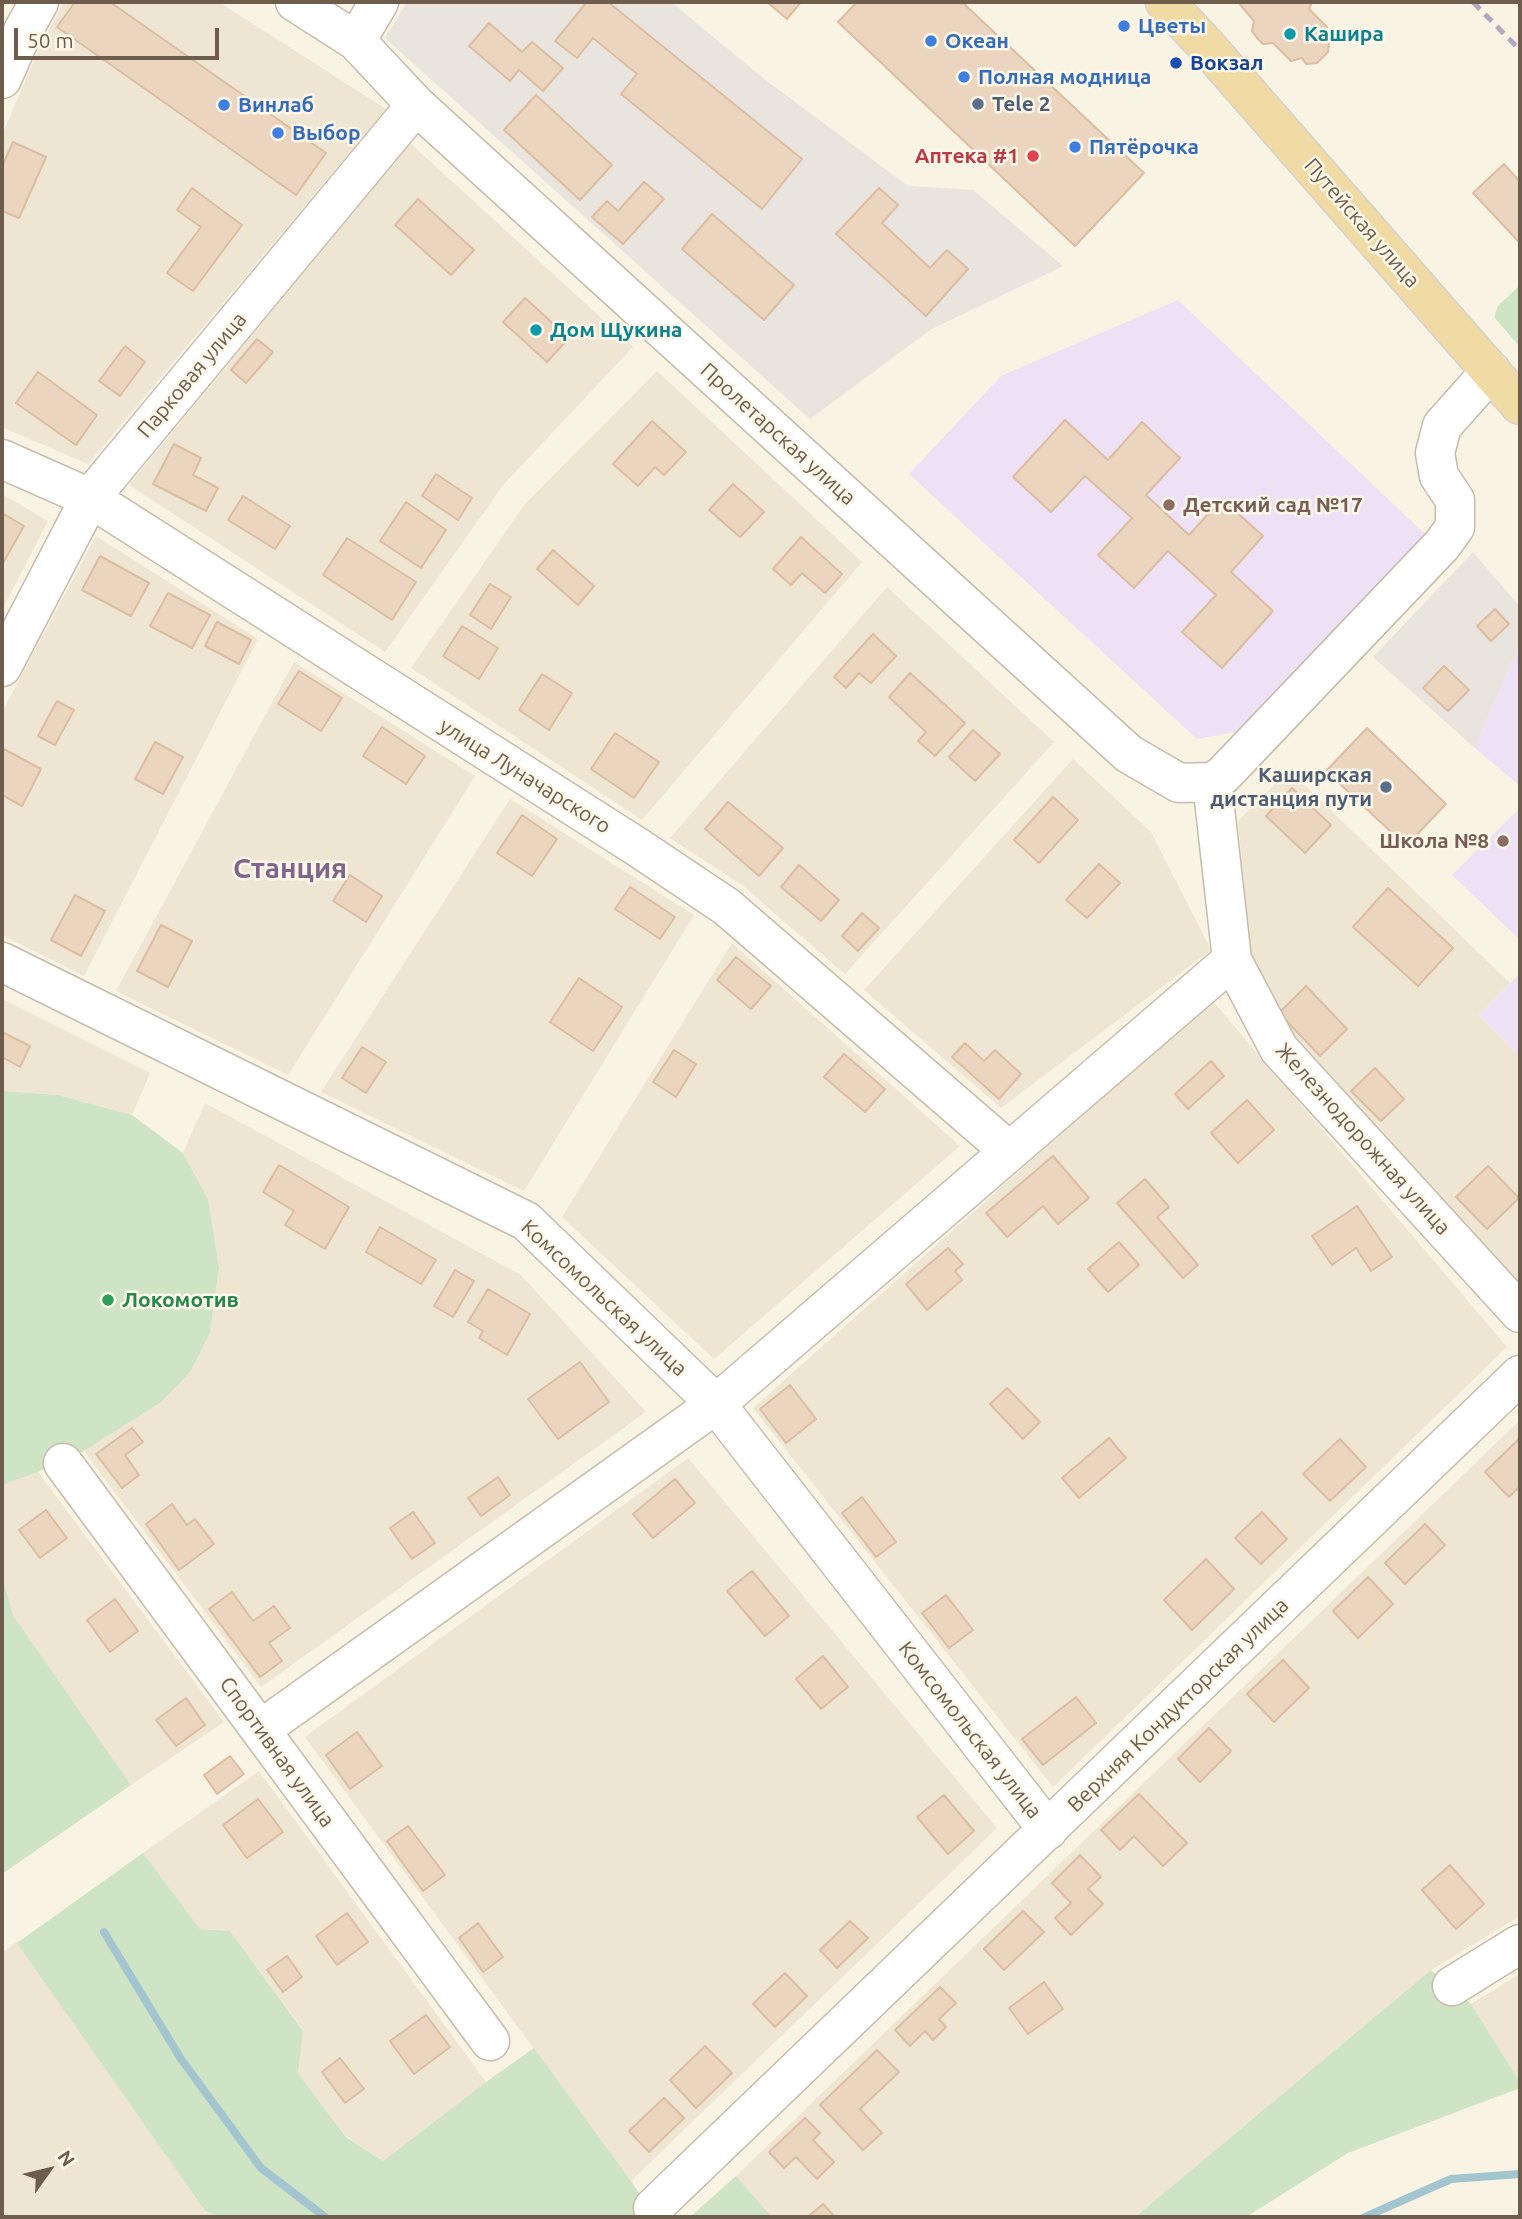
<!DOCTYPE html>
<meta charset="utf-8">
<style>
body{margin:0}
#map{position:relative;width:1522px;height:2219px;overflow:hidden;background:#f9f3e4;font-family:Ubuntu,sans-serif}
canvas{display:block}
.frame{position:absolute;inset:0;border:4px solid #6e5c4d;pointer-events:none}
.north{position:absolute;left:14px;top:2135px;width:70px;height:70px;-webkit-text-stroke:5px #fcf7e9;paint-order:stroke;rotate:56deg;font-size:19px;font-weight:700;line-height:28px;text-align:center;color:#6e5c4d}
.north::after{content:'';display:block;margin:auto;width:24px;height:32px;background:#6e5c4d;clip-path:polygon(50% 0,100% 100%,50% 72%,0 100%)}
.scale{position:absolute;left:14px;top:28px;width:205px;height:32px;box-sizing:border-box;border:4px solid #6e5c4d;border-top:0;padding-left:9px;font-size:21px;line-height:24px;white-space:nowrap;color:#6e5c4d;-webkit-text-stroke:5px #fcf7e9;paint-order:stroke}
</style>
<div id="map">
<canvas width="1522" height="2219"></canvas>
<div class="frame"></div>
<div class="north">N</div>
<div class="scale">50 m</div>
</div>
<script>
const ctx = document.querySelector('canvas').getContext('2d');
ctx.lineJoin = 'round';
function fillPath(path, color) {
  ctx.fillStyle = color;
  ctx.fill(path, 'evenodd');
}
function poly(rows) {
  const path = new Path2D();
  for (const r of rows) {
    path.moveTo(r[0], r[1]);
    for (let i = 2; i < r.length; i += 2) path.lineTo(r[i], r[i + 1]);
  }
  return path;
}
function stroke(path, color, width, dash) {
  ctx.strokeStyle = color;
  ctx.lineWidth = width;
  ctx.lineCap = dash ? 'butt' : 'round';
  ctx.setLineDash(dash || []);
  ctx.stroke(path);
}
function drawText(font, color, halo, rows, align = 'center') {
  ctx.font = font + ' Ubuntu,sans-serif';
  ctx.lineWidth = 5;
  ctx.setLineDash([]);
  ctx.textBaseline = 'middle';
  ctx.strokeStyle = halo;
  ctx.fillStyle = color;
  for (const [text, x, y, turn = 0] of rows) {
    ctx.save();
    ctx.translate(x, y);
    ctx.rotate((+turn || 0) * Math.PI / 180);
    ctx.textAlign = isNaN(turn) ? turn : align;
    if (halo) ctx.strokeText(text, 0, 0);
    ctx.fillText(text, 0, 0);
    ctx.restore();
  }
}
fillPath(poly([
 [64,2,219,2,386,109,88,464,2,427,2,135,40,47],
 [410,143,633,347,504,484,385,652,129,485],
 [657,371,862,562,642,820,411,668,525,504],
 [2,494,48,521,2,610],
 [96,536,258,639,84,976,2,935,2,712],
 [887,587,1054,742,845,974,742,885,670,838],
 [294,662,475,776,288,1075,116,991],
 [1073,759,1151,832,1211,950,1001,1108,864,990],
 [1289,770,1510,983,1479,1015,1520,1057,1520,1284,1283,1037,1251,956,1238,821],
 [510,799,694,915,524,1191,321,1092],
 [732,943,960,1146,714,1359,562,1217],
 [2,999,150,1073,132,1115,58,1095,2,1091],
 [1212,1000,1507,1347,1053,1787,753,1408],
 [205,1103,521,1275,646,1412,261,1687,84,1451,160,1403,210,1333,219,1266,208,1199,183,1153],
 [1520,1420,1520,1916,1431,1970,1135,2217,772,2217,736,2176],
 [688,1458,997,1828,631,2181,305,1737],
 [38,1472,224,1722,131,1785,13,1615,2,1574,2,1485],
 [259,1771,486,2082,383,2161,346,2136,298,2073,303,2030,230,1931,200,1929,143,1853],
 [17,1942,205,2211,221,2217,2,2217,2,1953],
 [1520,1974,1520,2082,1471,2004]
]), '#efe5d3');
fillPath(poly([
 [407,2,671,2,763,78,908,186,973,190,1063,266,930,330,810,419,385,38],
 [1473,552,1520,607,1520,643,1475,748,1373,657]
]), '#e9e4de');
fillPath(poly([
 [1178,300,1428,537,1246,730,1197,739,909,474,1001,376],
 [1520,643,1520,786,1475,748],
 [1520,808,1520,940,1452,875],
 [1520,973,1520,1057,1479,1015]
]), '#efe1f5');
fillPath(poly([
 [1519,286,1520,287,1520,347,1494,317,1498,306],
 [2,1091,58,1095,132,1115,183,1153,208,1199,219,1267,210,1333,190,1372,160,1403,84,1451,38,1472,2,1485],
 [2,1574,13,1615,131,1785,2,1874],
 [143,1853,200,1929,230,1931,303,2031,298,2073,346,2137,383,2161,486,2082,534,2048,631,2181,655,2217,221,2217,205,2211,17,1943],
 [1431,1970,1471,2004,1520,2082,1520,2088,1348,2153,1246,2217,1135,2217],
 [736,2176,772,2217,690,2217]
]), '#cee4c4');
stroke(poly([
 [104,1932,181,2059,261,2168,325,2217],
 [1365,2217,1451,2179,1520,2174]
]), '#a3c5d0', 8);
const building = poly([
 [75,2,110,2,326,153,296,195,57,27,75,2],
 [587,2,608,2,802,159,762,209,621,94,637,74,593,38,577,58,555,41,587,2],
 [767,2,801,2,787,19,767,2],
 [857,2,962,2,1144,173,1075,246,838,22,857,2],
 [1238,2,1312,2,1309,9,1327,27,1324,37,1329,43,1328,52,1317,63,1306,64,1302,58,1291,61,1273,43,1263,44,1257,38,1252,31,1254,21,1238,2],
 [489,23,522,52,532,42,563,68,543,91,519,70,510,81,469,46,489,23],
 [536,95,612,165,580,200,504,130,536,95],
 [13,142,46,157,19,218,2,211,2,167,13,142],
 [1504,164,1520,182,1520,240,1519,242,1473,193,1504,164],
 [644,182,664,199,623,244,592,217,607,201,618,211,644,182],
 [192,188,242,225,193,291,167,273,201,227,177,210,192,188],
 [879,188,898,205,882,223,930,268,947,250,968,269,926,316,836,234,879,188],
 [418,199,474,250,451,275,395,225,418,199],
 [712,214,794,285,764,320,682,249,712,214],
 [525,298,569,338,547,362,503,322,525,298],
 [257,339,273,352,246,383,231,370,257,339],
 [125,346,145,362,120,396,99,381,125,346],
 [38,372,97,415,76,445,16,403,38,372],
 [1065,420,1108,460,1142,422,1180,458,1146,495,1189,535,1222,499,1263,536,1231,572,1273,611,1222,668,1182,632,1216,595,1168,551,1134,588,1098,555,1132,518,1085,476,1051,512,1013,477,1065,420],
 [652,421,686,452,664,475,655,467,638,486,613,464,652,421],
 [174,444,201,458,193,475,218,488,206,511,153,484,174,444],
 [436,474,472,498,458,520,422,496,436,474],
 [733,484,764,512,740,537,709,510,733,484],
 [243,496,290,526,275,549,228,520,243,496],
 [406,502,446,530,421,568,380,541,406,502],
 [2,513,24,526,3,563,2,563,2,513],
 [801,537,842,574,825,593,802,573,791,585,773,569,801,537],
 [347,538,416,582,392,620,323,575,347,538],
 [553,550,594,586,578,605,537,569,553,550],
 [100,556,149,583,131,616,82,590,100,556],
 [490,584,511,597,491,629,470,615,490,584],
 [168,593,210,615,192,648,150,626,168,593],
 [1495,609,1509,624,1491,641,1477,626,1495,609],
 [217,622,251,640,239,664,205,646,217,622],
 [462,626,498,648,479,679,443,656,462,626],
 [873,634,896,656,871,683,859,673,846,688,834,677,873,634],
 [1444,666,1469,690,1448,711,1423,688,1444,666],
 [299,671,342,698,321,731,278,704,299,671],
 [910,673,965,723,935,756,918,741,926,732,889,697,910,673],
 [542,674,572,693,549,730,519,710,542,674],
 [57,701,74,710,55,745,38,736,57,701],
 [382,727,425,756,406,784,363,756,382,727],
 [1367,728,1446,804,1406,846,1326,771,1367,728],
 [973,730,1000,754,975,781,949,757,973,730],
 [615,733,659,762,634,798,591,769,615,733],
 [155,742,183,757,163,794,135,779,155,742],
 [2,748,41,769,22,806,2,795,2,748],
 [1292,788,1331,825,1305,853,1266,816,1292,788],
 [1053,797,1078,820,1039,863,1014,840,1053,797],
 [728,802,783,848,759,876,705,829,728,802],
 [522,815,557,839,532,876,497,853,522,815],
 [1099,864,1120,883,1087,918,1066,900,1099,864],
 [799,865,839,900,821,921,781,887,799,865],
 [350,875,382,896,366,922,333,901,350,875],
 [630,887,675,917,660,939,615,909,630,887],
 [1388,888,1453,948,1418,986,1353,927,1388,888],
 [75,895,105,911,81,956,51,940,75,895],
 [862,913,879,928,858,951,842,936,862,913],
 [161,925,192,941,168,987,137,971,161,925],
 [736,957,771,986,751,1009,717,980,736,957],
 [579,978,622,1007,593,1051,550,1022,579,978],
 [1306,986,1347,1029,1320,1056,1279,1013,1306,986],
 [2,1032,30,1046,20,1067,2,1057,2,1032],
 [965,1043,984,1061,995,1050,1021,1074,999,1099,952,1057,965,1043],
 [362,1047,386,1062,366,1093,342,1078,362,1047],
 [674,1050,696,1064,676,1097,653,1082,674,1050],
 [844,1054,885,1089,865,1112,824,1077,844,1054],
 [1211,1061,1224,1076,1188,1109,1175,1094,1211,1061],
 [1375,1068,1404,1099,1381,1121,1351,1091,1375,1068],
 [1247,1100,1274,1130,1238,1163,1211,1133,1247,1100],
 [1053,1156,1089,1198,1058,1224,1043,1206,1007,1237,986,1213,1053,1156],
 [279,1165,349,1207,325,1249,285,1225,294,1211,263,1192,279,1165],
 [1488,1166,1519,1198,1487,1229,1456,1197,1488,1166],
 [1145,1179,1169,1207,1157,1217,1198,1265,1183,1278,1117,1203,1145,1179],
 [1357,1206,1392,1257,1371,1271,1356,1248,1332,1265,1312,1236,1357,1206],
 [380,1227,436,1260,421,1284,366,1252,380,1227],
 [1119,1242,1139,1265,1108,1292,1088,1269,1119,1242],
 [948,1248,963,1264,955,1271,962,1280,927,1310,906,1284,948,1248],
 [455,1270,474,1281,453,1317,434,1306,455,1270],
 [488,1289,530,1314,507,1355,479,1338,483,1331,468,1322,488,1289],
 [580,1362,609,1402,558,1439,528,1399,580,1362],
 [790,1385,816,1419,786,1443,760,1409,790,1385],
 [1007,1388,1040,1422,1023,1439,990,1404,1007,1388],
 [132,1428,143,1442,125,1455,139,1475,122,1488,96,1454,132,1428],
 [1109,1438,1126,1458,1079,1498,1062,1478,1109,1438],
 [1520,1438,1520,1486,1509,1497,1485,1472,1520,1438],
 [1340,1439,1366,1467,1330,1501,1303,1474,1340,1439],
 [498,1477,510,1495,481,1516,468,1498,498,1477],
 [675,1479,695,1503,653,1538,633,1514,675,1479],
 [862,1497,896,1542,876,1557,842,1513,862,1497],
 [172,1504,187,1525,195,1519,214,1544,179,1570,146,1524,172,1504],
 [46,1510,67,1538,40,1558,19,1530,46,1510],
 [413,1512,435,1543,412,1559,390,1528,413,1512],
 [1262,1512,1287,1539,1261,1564,1235,1538,1262,1512],
 [1425,1524,1445,1545,1405,1584,1385,1563,1425,1524],
 [1206,1559,1234,1589,1192,1630,1164,1600,1206,1559],
 [752,1571,789,1616,765,1636,727,1591,752,1571],
 [1368,1577,1393,1604,1358,1638,1333,1611,1368,1577],
 [232,1592,253,1621,274,1606,290,1628,269,1643,282,1661,260,1677,209,1609,232,1592],
 [946,1595,973,1630,949,1648,922,1613,946,1595],
 [115,1599,138,1631,110,1652,87,1620,115,1599],
 [823,1656,848,1687,821,1709,796,1679,823,1656],
 [1283,1660,1309,1688,1274,1722,1247,1694,1283,1660],
 [1076,1697,1096,1723,1043,1765,1022,1739,1076,1697],
 [186,1698,205,1725,176,1746,156,1720,186,1698],
 [1209,1728,1231,1751,1200,1782,1178,1759,1209,1728],
 [357,1732,382,1766,350,1789,326,1755,357,1732],
 [230,1756,244,1774,217,1794,204,1775,230,1756],
 [1139,1794,1187,1843,1163,1866,1134,1836,1120,1850,1101,1830,1139,1794],
 [944,1795,974,1831,948,1854,917,1817,944,1795],
 [258,1799,283,1832,247,1858,223,1825,258,1799],
 [408,1826,445,1875,423,1891,387,1841,408,1826],
 [1080,1855,1101,1877,1088,1889,1103,1904,1071,1935,1055,1918,1071,1903,1052,1883,1080,1855],
 [1450,1865,1484,1904,1456,1929,1422,1890,1450,1865],
 [1023,1911,1044,1932,1004,1970,984,1949,1023,1911],
 [347,1913,368,1942,337,1965,316,1936,347,1913],
 [850,1921,868,1938,837,1968,820,1950,850,1921],
 [478,1923,503,1957,483,1972,459,1938,478,1923],
 [287,1956,302,1977,283,1992,267,1970,287,1956],
 [785,1973,807,1996,775,2027,753,2004,785,1973],
 [1044,1982,1063,2009,1028,2034,1009,2008,1044,1982],
 [940,1987,956,2003,939,2019,946,2027,933,2040,925,2031,910,2046,895,2030,940,1987],
 [426,2015,450,2047,414,2074,390,2041,426,2015],
 [705,2046,732,2073,696,2108,670,2080,705,2046],
 [877,2050,899,2072,860,2109,882,2133,863,2150,820,2105,877,2050],
 [340,2058,364,2089,345,2103,322,2072,340,2058],
 [664,2098,684,2118,649,2152,629,2131,664,2098],
 [805,2118,820,2133,813,2140,834,2162,817,2179,796,2157,784,2168,769,2152,805,2118],
 [823,2204,835,2217,810,2217,809,2216,823,2204]
]);
fillPath(building, '#ebd5bf');
stroke(building, '#dbbda2', 2);
const minor = poly([
 [295,2,356,41,416,105,1129,754,1179,783,1212,782,1223,775,1442,545,1455,527,1455,500,1439,476,1435,453,1442,426,1491,371],
 [356,41,379,2],
 [2,79,23,31,39,2],
 [2,459,90,498,639,848,727,907,1008,1150],
 [2,667,90,498,416,105],
 [1212,782,1232,960,1279,1049,1520,1313],
 [2,962,526,1221,716,1404,1048,1830],
 [63,1463,490,2041],
 [260,1730,716,1404,1232,960],
 [1452,1986,1520,1944],
 [653,2208,1520,1375]
]);
const major = poly([
 [1165,2,1203,42,1520,405]
]);
stroke(minor, '#c8bbac', 41);
stroke(major, '#d6d1cd', 41);
stroke(minor, '#fff', 38);
stroke(major, '#f0dba4', 38);
stroke(poly([
 [1473,2,1520,50]
]), '#b6a4c0', 5, [10, 7]);
for (const [x, y, r, color] of [
 [1124,26,7,"#3f7fe0"],
 [1290,34,7,"#0f9aa8"],
 [931,41,7,"#3f7fe0"],
 [1176,63,7,"#1a4fb4"],
 [964,77,7,"#3f7fe0"],
 [978,104,7,"#5c6f8a"],
 [224,105,7,"#3f7fe0"],
 [278,133,7,"#3f7fe0"],
 [1075,147,7,"#3f7fe0"],
 [1033,156,7,"#e0444e"],
 [536,330,7,"#0f9aa8"],
 [1169,505,7,"#8d6e63"],
 [1386,787,7,"#5c6f8a"],
 [1503,841,7,"#8d6e63"],
 [108,1300,7,"#2e9e5b"]
]) {
  const dot = new Path2D();
  dot.arc(x, y, r, 0, 2 * Math.PI);
  ctx.fillStyle = color;
  ctx.fill(dot);
  stroke(dot, '#fcf7e9', 2.5);
}
drawText('bold 21px', '#366cbe', '#fcf7e9', [
 ["Цветы",1138,26],
 ["Океан",945,41],
 ["Полная модница",978,77],
 ["Винлаб",238,105],
 ["Выбор",292,133],
 ["Пятёрочка",1089,147]
], 'left');
drawText('bold 21px', '#0d838f', '#fcf7e9', [
 ["Кашира",1304,34],
 ["Дом Щукина",550,330]
], 'left');
drawText('bold 21px', '#164399', '#fcf7e9', [
 ["Вокзал",1190,63]
], 'left');
drawText('bold 21px', '#4e5e75', '#fcf7e9', [
 ["Tele 2",992,104],
 ["Каширская",1372,775,"right"],
 ["дистанция пути",1372,799,"right"]
], 'left');
drawText('bold 21px', '#be3a42', '#fcf7e9', [
 ["Аптека #1",1019,156]
], 'right');
drawText('21px', '#6e5c4d', '#fcf7e9', [
 ["Путейская улица",1362,223,49],
 ["Парковая улица",192,375,-50],
 ["Пролетарская улица",778,434,42],
 ["улица Луначарского",525,776,32],
 ["Железнодорожная улица",1363,1139,48],
 ["Комсомольская улица",604,1298,43],
 ["Верхняя Кондукторская улица",1178,1705,-44],
 ["Комсомольская улица",970,1730,52],
 ["Спортивная улица",277,1752,54]
]);
drawText('bold 21px', '#785e54', '#fcf7e9', [
 ["Детский сад №17",1183,505],
 ["Школа №8",1489,841,"right"]
], 'left');
drawText('bold 21px', '#27864d', '#fcf7e9', [
 ["Локомотив",122,1300]
], 'left');
drawText('bold 28px', '#81658a', '#fcf7e9', [
 ["Станция",290,869]
]);
</script>
